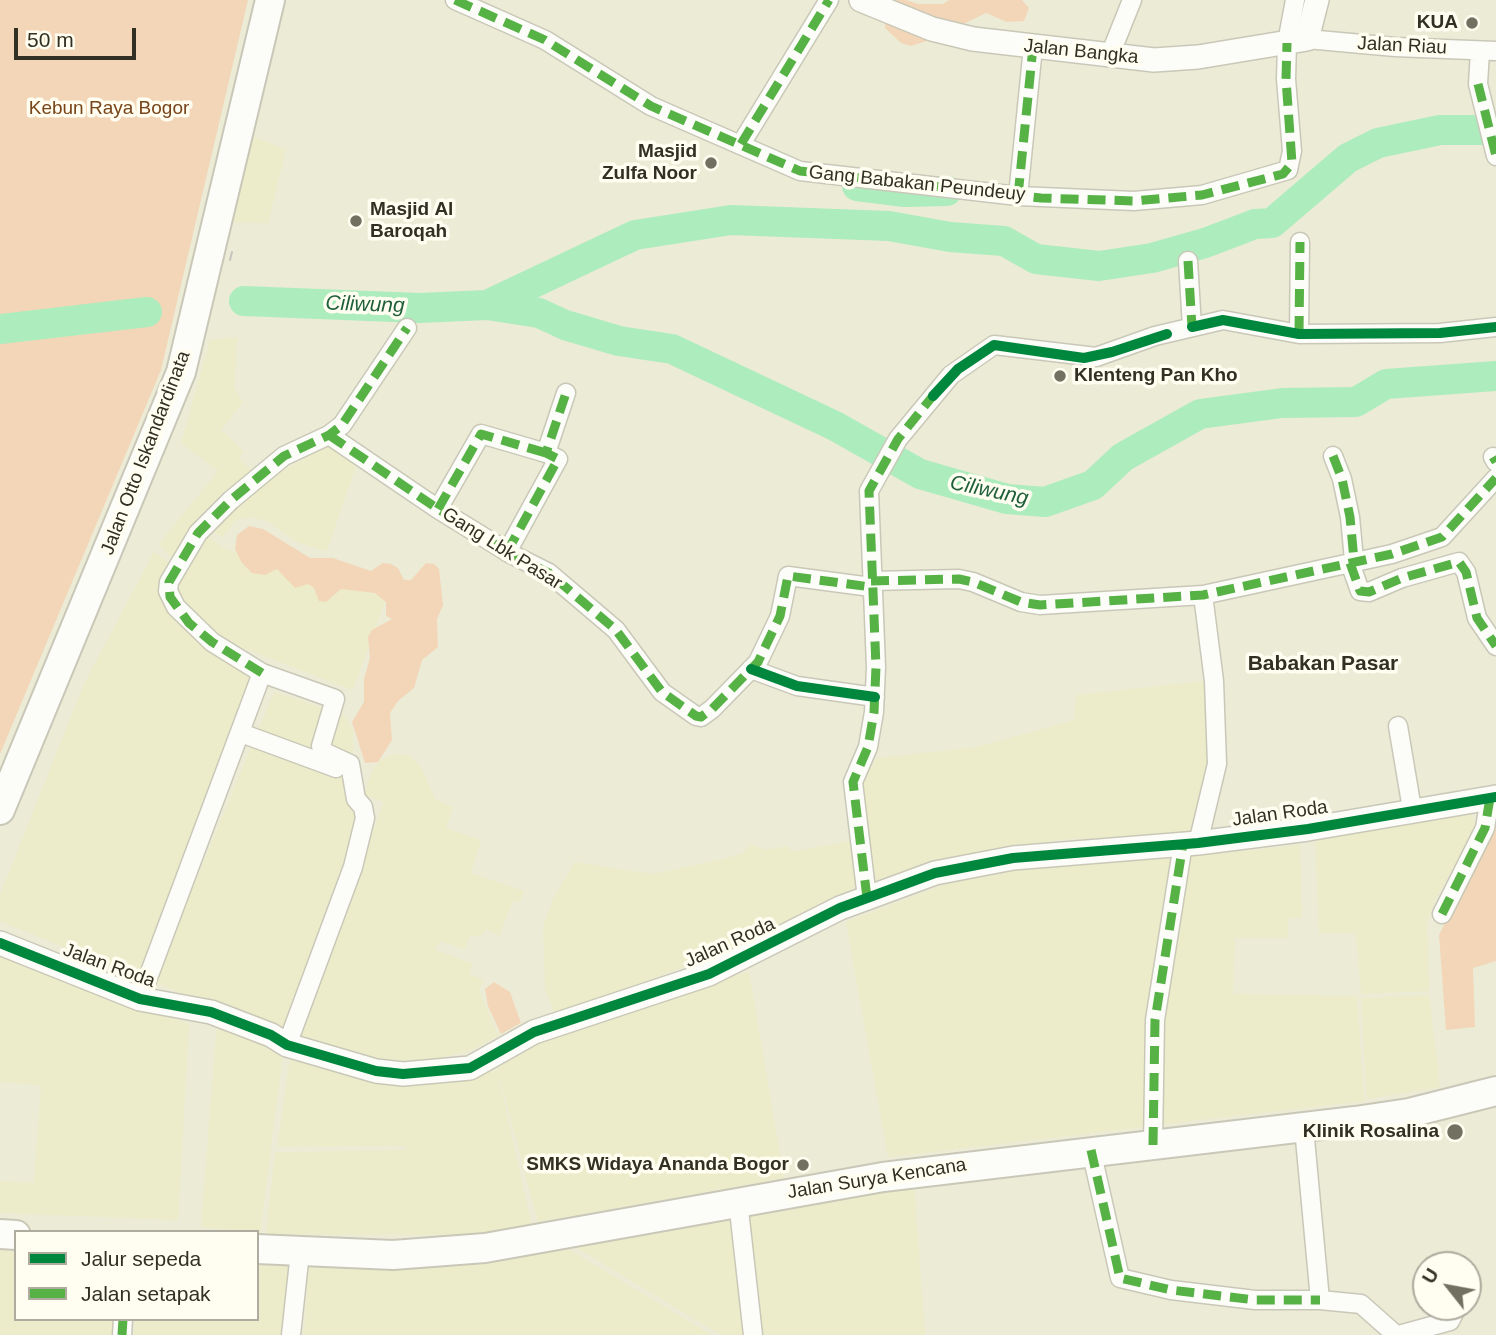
<!DOCTYPE html>
<style>
body{margin:0}
#map{position:relative;width:1496px;height:1335px;overflow:hidden;background:#ecebd6;font-family:Arial,sans-serif}
canvas{display:block}
.legend{position:absolute;left:14px;top:1230px;width:245px;height:91px;box-sizing:border-box;background:#fffef0;border:2px solid #adac9e;margin:0;padding:9px 12px;list-style:none;font-size:21px;color:#313022}
.legend li{display:flex;align-items:center;gap:14px;height:35px}
.legend b{width:35px;border:2px solid #adac9e}
.north{position:absolute;left:1412px;top:1251px;width:70px;height:70px;box-sizing:border-box;background:#fffef0;border:2px solid #adac9e;border-radius:50%;rotate:301deg;font-size:19px;font-weight:700;line-height:28px;text-align:center;color:#313022}
.north::after{content:'';display:block;margin:auto;width:24px;height:32px;background:#727161;clip-path:polygon(50% 0,100% 100%,50% 72%,0 100%)}
.scale{position:absolute;left:14px;top:28px;width:122px;height:32px;box-sizing:border-box;border:4px solid #313022;border-top:0;padding-left:9px;font-size:21px;line-height:24px;white-space:nowrap;color:#313022;-webkit-text-stroke:5px #fffef0;paint-order:stroke}
</style>
<div id="map">
<canvas width="1496" height="1335"></canvas>
<ul class="legend">
<li><b style="height:9px;background:#00873e"></b>Jalur sepeda</li>
<li><b style="height:9px;background:#56b245"></b>Jalan setapak</li>
</ul>
<div class="north">U</div>
<div class="scale">50 m</div>
</div>
<script>
const ctx = document.querySelector('canvas').getContext('2d');
ctx.lineJoin = 'round';
function fillPath(path, color) {
  ctx.fillStyle = color;
  ctx.fill(path, 'evenodd');
}
function poly(rows) {
  const path = new Path2D();
  for (const r of rows) {
    path.moveTo(r[0], r[1]);
    for (let i = 2; i < r.length; i += 2) path.lineTo(r[i], r[i + 1]);
  }
  return path;
}
function stroke(path, color, width, dash) {
  ctx.strokeStyle = color;
  ctx.lineWidth = width;
  ctx.lineCap = dash ? 'butt' : 'round';
  ctx.setLineDash(dash || []);
  ctx.stroke(path);
}
function drawText(font, color, halo, rows, align = 'center') {
  ctx.font = font + ' Arial,sans-serif';
  ctx.lineWidth = 7;
  ctx.setLineDash([]);
  ctx.textBaseline = 'middle';
  ctx.strokeStyle = halo;
  ctx.fillStyle = color;
  for (const [text, x, y, turn = 0] of rows) {
    ctx.save();
    ctx.translate(x, y);
    ctx.rotate((+turn || 0) * Math.PI / 180);
    ctx.textAlign = isNaN(turn) ? turn : align;
    if (halo) ctx.strokeText(text, 0, 0);
    ctx.fillText(text, 0, 0);
    ctx.restore();
  }
}
fillPath(poly([
 [250,135,286,150,268,223,231,222],
 [237,337,234,388,243,402,221,430,244,451,239,458,256,475,176,563,159,544,218,471,181,443,210,340],
 [337,441,360,454,327,551,296,542,269,522,250,517,236,520,222,538,209,528,276,474],
 [206,533,222,548,388,593,353,690,240,647,200,623,175,594,184,562],
 [154,552,170,564,157,589,197,635,256,671,137,977,0,921,0,895,84,684],
 [1205,681,1210,756,1192,836,1064,839,970,854,867,885,856,791,877,758,977,747,1074,720,1076,695],
 [274,692,343,714,353,729,352,803,368,810,284,1034,154,982],
 [395,754,409,755,421,767,436,800,453,807,446,828,481,840,471,873,524,891,520,902,513,901,499,936,486,929,481,936,469,936,465,949,440,941,435,950,473,964,469,974,484,980,479,990,498,1036,472,1050,436,1059,381,1062,296,1036,384,802,364,795,372,770,382,759],
 [1470,812,1477,826,1437,896,1427,924,1429,991,1361,994,1356,933,1319,933,1315,838],
 [859,839,862,883,755,941,555,1014,545,989,543,927,553,899,575,862,653,874,723,859,743,853,751,844,765,850,788,846,792,852],
 [1300,845,1302,918,1288,918,1288,938,1235,938,1233,994,1357,996,1364,1101,1156,1125,1156,1039,1184,857],
 [1174,858,1152,1126,888,1157,846,922,964,877,1014,870],
 [0,952,189,1024,178,1220,0,1213,0,1181,34,1183,41,1085,0,1082],
 [749,971,784,1178,538,1222,497,1068,536,1044],
 [1429,995,1440,1087,1367,1099,1361,998],
 [218,1021,284,1046,260,1233,201,1227,216,1034,219,1035,216,1033],
 [290,1058,400,1086,497,1070,532,1227,459,1235,266,1234,275,1152,410,1150,403,1146,277,1147],
 [914,1185,925,1335,762,1335,745,1216],
 [730,1218,748,1335,721,1335,574,1246],
 [0,1248,16,1249,16,1319,116,1319,114,1335,0,1335],
 [568,1249,712,1335,304,1335,309,1263,414,1263],
 [257,1261,295,1263,289,1335,134,1335,135,1319,257,1319]
]), '#edecca');
fillPath(poly([
 [0,0,248,0,161,370,0,754],
 [886,0,906,0,918,4,943,4,949,0,1022,0,1029,8,1024,21,1007,22,986,13,930,40,911,46,901,43,885,28],
 [249,526,263,529,310,558,333,558,371,571,383,563,391,564,398,568,404,580,411,580,426,563,434,564,439,569,443,605,437,619,438,647,422,660,414,688,398,701,390,713,392,740,378,762,365,763,352,722,364,702,364,679,370,658,368,637,372,630,392,619,386,616,386,602,375,593,341,589,326,602,319,601,314,588,308,584,295,588,277,569,265,575,252,573,242,563,235,549,237,535],
 [1496,822,1496,961,1473,968,1475,1027,1446,1030,1439,935],
 [494,982,510,992,521,1023,501,1034,488,1006,485,989]
]), '#f3d6b8');
stroke(poly([
 [857,186,905,192,947,191],
 [244,301,419,308,487,305,635,235,731,220,889,226,950,237,1004,241,1036,259,1099,266,1152,258,1205,243,1255,224,1272,223,1348,158,1378,143,1440,130,1496,130],
 [487,305,539,313,565,325,619,341,672,349,835,426,920,474,1007,499,1045,502,1093,485,1123,457,1200,414,1282,403,1356,402,1386,384,1496,376],
 [0,329,147,312]
]), '#adecbd', 30);
const minor = poly([
 [455,0,545,40,651,106,800,171,1018,196,1134,201,1202,195,1288,170,1292,151,1286,79,1287,43,1295,0],
 [1307,39,1395,47,1496,51],
 [1480,51,1478,84,1496,156],
 [1110,55,1132,0],
 [741,144,829,0],
 [1018,196,1033,47],
 [1188,261,1192,327],
 [1299,334,1300,242],
 [329,435,438,509,511,554,549,573,616,630,662,692,696,716,701,717,712,709,758,662,780,616,788,576,871,587],
 [1333,456,1342,479,1350,517,1354,560],
 [1493,457,1496,462],
 [438,509,481,434,546,453],
 [507,552,558,459,546,453,566,393],
 [1350,563,1360,591,1369,592,1402,578,1459,562,1466,572,1477,618,1496,646],
 [871,581,959,579,973,582,1021,602,1040,605,1203,595,1392,554,1442,537,1496,478],
 [751,669,797,686,875,697],
 [1398,726,1412,809],
 [241,733,336,768],
 [1198,843,1217,764,1214,681,1203,595],
 [867,898,853,782,868,747,874,712,876,667,869,491,898,439,951,375,994,345,1096,357,1155,336,1223,320,1299,334,1440,333,1496,327],
 [1442,914,1485,828,1490,798],
 [140,999,262,673],
 [287,1045,353,867,365,818,363,807,356,799,350,764,324,752,321,746,335,699,262,673,212,642,176,607,168,591,169,582,198,533,231,500,284,456,329,435,342,425,407,328],
 [1304,1128,1320,1300],
 [1153,1145,1155,1020,1183,844],
 [1091,1150,1120,1278,1171,1290,1255,1300,1320,1300,1361,1304,1396,1335],
 [738,1201,753,1335],
 [122,1335,123,1319],
 [291,1335,300,1252],
 [1399,1335,1450,1321,1457,1307]
]);
const tertiary = poly([
 [861,0,932,29,973,39,1154,60,1198,57,1307,39,1317,0],
 [0,943,140,999,211,1012,271,1035,287,1045,376,1071,403,1074,470,1068,534,1032,709,974,840,908,935,873,1013,858,1198,843,1308,829,1496,797]
]);
const primary = poly([
 [0,810,181,372,270,0],
 [0,1234,16,1235],
 [257,1249,393,1255,485,1248,883,1177,1355,1121,1409,1113,1496,1091]
]);
stroke(minor, '#c9c8b8', 21);
stroke(tertiary, '#c9c8b8', 26);
stroke(primary, '#c9c8b8', 32);
stroke(minor, '#fcfcf9', 18);
stroke(tertiary, '#fcfcf9', 23);
stroke(primary, '#fcfcf9', 28);
stroke(poly([
 [230,260,232,252]
]), '#c6c6c1', 2);
stroke(poly([
 [455,0,545,40,651,106,800,171,1041,198,1134,201,1202,195,1283,174,1292,163,1286,79,1287,43],
 [1478,84,1496,156],
 [741,144,829,0],
 [1018,196,1033,47],
 [1188,261,1192,327],
 [1299,334,1300,242],
 [329,435,438,509,511,554,549,573,616,630,662,692,696,716,701,717,712,709,758,662,780,616,788,576,871,587],
 [1333,456,1342,479,1350,517,1354,560],
 [1493,457,1496,462],
 [438,509,481,434,546,453],
 [507,552,558,459,546,453,566,393],
 [1350,563,1360,591,1369,592,1402,578,1459,562,1466,572,1477,618,1496,646],
 [871,581,959,579,973,582,1021,602,1040,605,1203,595,1392,554,1442,537,1496,478],
 [262,673,212,642,189,623,170,597,169,582,198,533,231,500,284,456,329,435,342,425,407,328],
 [867,898,853,782,868,747,874,712,876,667,869,491,898,439,936,392],
 [1442,914,1485,828,1490,798],
 [1153,1145,1155,1020,1183,844],
 [1091,1150,1120,1278,1171,1290,1255,1300,1320,1300],
 [122,1335,123,1319]
]), '#56b245', 9, [18, 9]);
stroke(poly([
 [1192,327,1223,320,1299,334,1440,333,1496,327],
 [933,396,958,369,994,345,1084,358,1112,352,1167,334],
 [751,669,797,686,875,697],
 [0,943,140,999,211,1012,271,1035,287,1045,376,1071,403,1074,470,1068,534,1032,709,974,840,908,935,873,1013,858,1198,843,1308,829,1496,797]
]), '#00873e', 10);
for (const [x, y, r, color] of [
 [1472,23,7,"#727161"],
 [711,163,7,"#727161"],
 [356,221,7,"#727161"],
 [1060,376,7,"#727161"],
 [1455,1132,9,"#727161"],
 [803,1165,7,"#727161"]
]) {
  const dot = new Path2D();
  dot.arc(x, y, r, 0, 2 * Math.PI);
  ctx.fillStyle = color;
  ctx.fill(dot);
  stroke(dot, '#fffef0', 2.5);
}
drawText('bold 19px', '#313022', '#fffef0', [
 ["KUA",1458,23],
 ["Masjid",697,152],
 ["Zulfa Noor",697,174],
 ["Masjid Al",370,210,"left"],
 ["Baroqah",370,232,"left"],
 ["Klenteng Pan Kho",1074,376,"left"],
 ["Klinik Rosalina",1439,1132],
 ["SMKS Widaya Ananda Bogor",789,1165]
], 'right');
drawText('19px', '#313022', '#fffef0', [
 ["Jalan Riau",1402,46,3],
 ["Jalan Bangka",1081,52,6],
 ["Gang Babakan Peundeuy",917,184,6],
 ["Jalan Otto Iskandardinata",146,453,-69],
 ["Gang Lbk Pasar",502,549,32],
 ["Jalan Roda",1280,814,-8],
 ["Jalan Roda",730,943,-24],
 ["Jalan Roda",109,966,20],
 ["Jalan Surya Kencana",877,1179,-9]
]);
drawText('19px', '#79451a', '#fffef0', [
 ["Kebun Raya Bogor",109,109]
]);
drawText('italic 21px', '#1f603b', '#fffef0', [
 ["Ciliwung",365,305,2],
 ["Ciliwung",989,491,12]
]);
drawText('bold 21px', '#313022', '#fffef0', [
 ["Babakan Pasar",1323,664]
]);
</script>
